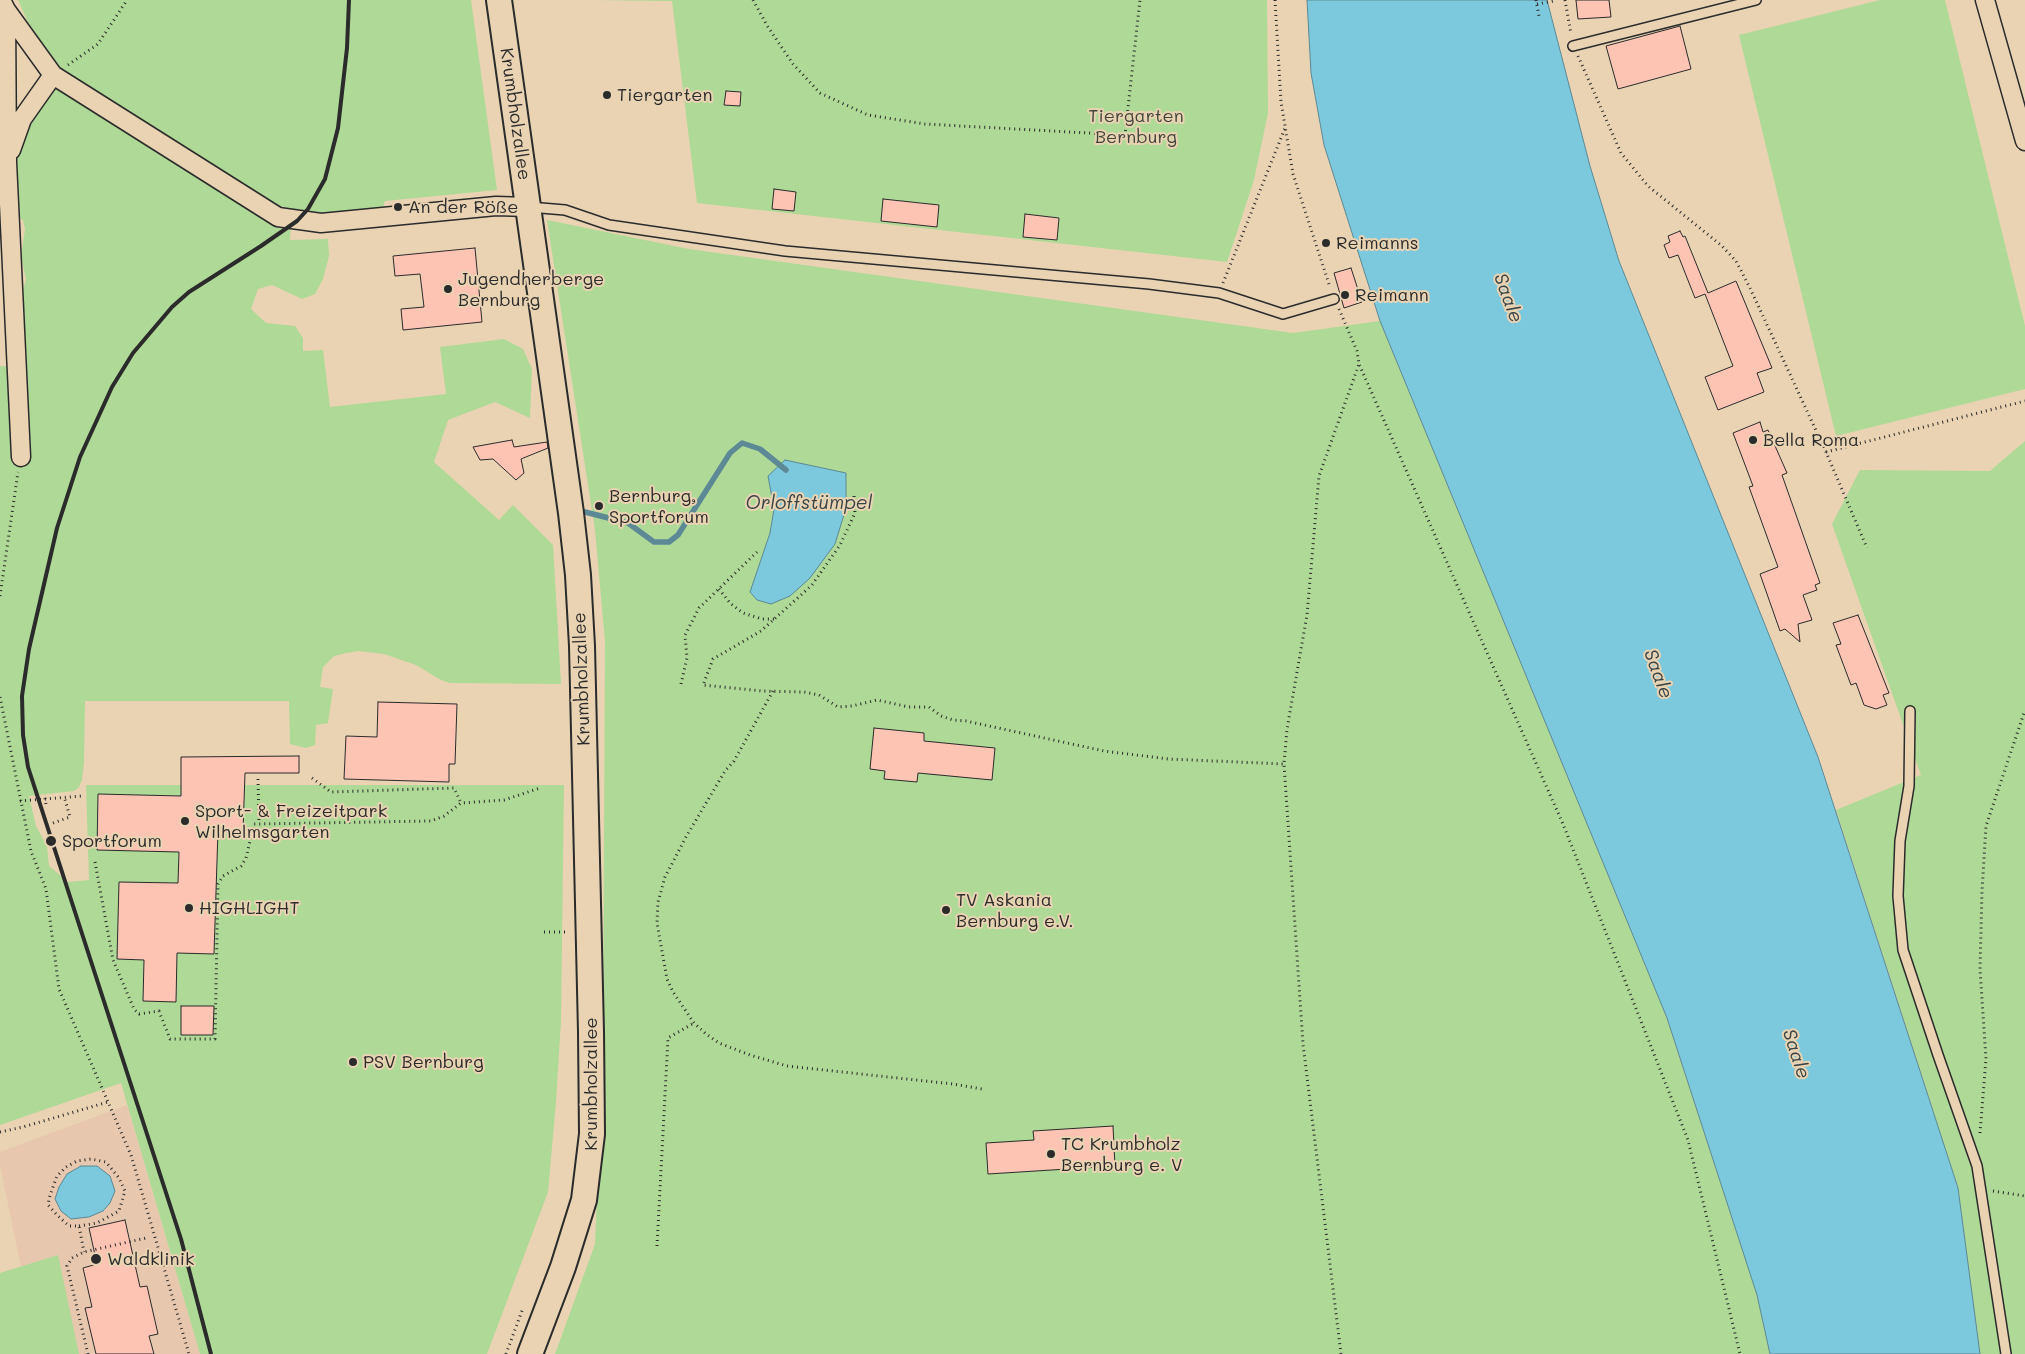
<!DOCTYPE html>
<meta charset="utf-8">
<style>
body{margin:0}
canvas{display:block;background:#e9d3b2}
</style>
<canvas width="2025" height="1354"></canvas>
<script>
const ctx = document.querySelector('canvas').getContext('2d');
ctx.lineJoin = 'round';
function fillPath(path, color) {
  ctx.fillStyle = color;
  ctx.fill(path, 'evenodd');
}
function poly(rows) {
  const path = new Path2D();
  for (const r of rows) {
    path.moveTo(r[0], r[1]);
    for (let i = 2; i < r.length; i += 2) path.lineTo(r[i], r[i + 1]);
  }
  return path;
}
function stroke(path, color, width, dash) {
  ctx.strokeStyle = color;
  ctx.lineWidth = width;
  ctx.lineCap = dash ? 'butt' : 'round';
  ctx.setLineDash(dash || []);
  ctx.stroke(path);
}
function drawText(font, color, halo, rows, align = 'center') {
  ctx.font = font + ' Mali,sans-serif';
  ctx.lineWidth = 4;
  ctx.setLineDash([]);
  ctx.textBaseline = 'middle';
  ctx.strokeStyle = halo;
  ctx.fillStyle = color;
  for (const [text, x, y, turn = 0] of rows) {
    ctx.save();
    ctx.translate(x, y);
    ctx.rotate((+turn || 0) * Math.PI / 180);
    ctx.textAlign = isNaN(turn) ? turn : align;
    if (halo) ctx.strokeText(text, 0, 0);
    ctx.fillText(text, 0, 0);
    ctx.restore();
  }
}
fillPath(poly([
 [127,1105,200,1354,39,1354,0,1165,0,1152]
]), '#e7c7ad');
fillPath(poly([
 [18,0,471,0,497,190,385,201,383,207,376,210,316,216,292,213,290,240,328,239,329,256,323,279,315,294,302,299,272,285,258,289,251,309,266,323,295,326,303,338,303,351,323,350,330,407,446,394,440,347,504,339,523,349,532,369,530,418,495,402,448,420,434,462,499,520,513,505,553,545,561,684,450,683,441,680,416,665,384,654,359,651,346,653,334,656,323,667,320,687,333,689,328,723,316,725,315,745,306,748,290,744,289,701,85,701,84,762,82,780,79,787,74,791,29,796,36,826,47,846,49,866,68,882,89,880,86,785,564,785,561,1021,556,1102,548,1192,487,1354,200,1354,121,1083,0,1125,0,366,8,366,17,304,22,294,26,279,21,256,25,229,23,220,13,215,10,160,52,77],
 [594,0,1267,0,1268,113,1254,180,1227,262,697,203,672,1],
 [1880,0,1945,0,2025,326,2025,389,1836,436,1739,35],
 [547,220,689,249,1293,333,1380,321,1667,1018,1757,1295,1770,1354,555,1354,595,1244,603,1046,605,642,595,530],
 [2025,441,2025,1354,1980,1354,1958,1188,1836,810,1921,775,1832,524,1860,470,1990,471],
 [58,1255,79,1354,0,1354,0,1273]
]), '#afd996');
const water = poly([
 [1307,0,1547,0,1590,166,1619,261,1818,757,1958,1188,1980,1354,1770,1354,1757,1295,1667,1018,1380,321,1324,145,1311,73,1307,0],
 [785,460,846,473,846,508,835,544,810,578,790,596,771,604,757,600,750,592,770,533,774,509,768,476,785,460],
 [81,1166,97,1166,110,1176,115,1191,110,1203,103,1211,89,1217,71,1219,61,1211,55,1199,59,1187,67,1174,81,1166]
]);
fillPath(water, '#7cc8dc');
stroke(water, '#5c8995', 1);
stroke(poly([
 [585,512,628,523,654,542,669,542,678,535,730,453,742,443,760,449,786,470]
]), '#5c8995', 5.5);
const building = poly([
 [1576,0,1609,0,1611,17,1578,19,1576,0],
 [1680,26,1691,69,1618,89,1606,46,1680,26],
 [726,91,741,92,740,106,724,105,726,91],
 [774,189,796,192,794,211,772,209,774,189],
 [883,199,939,205,937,227,881,221,883,199],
 [1025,214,1059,218,1057,240,1023,237,1025,214],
 [1680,231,1683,237,1685,236,1708,293,1736,281,1772,368,1757,373,1764,392,1718,410,1705,377,1733,366,1705,294,1695,298,1678,255,1669,258,1664,245,1670,242,1668,236,1680,231],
 [475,248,482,322,403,330,401,309,424,307,420,274,395,276,393,256,475,248],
 [1351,268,1362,302,1344,308,1334,273,1351,268],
 [1760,422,1763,432,1768,430,1787,473,1782,475,1820,583,1815,585,1817,590,1803,595,1812,620,1798,624,1800,642,1785,629,1780,631,1760,574,1778,567,1749,487,1753,486,1733,433,1760,422],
 [512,440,514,447,547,442,548,448,521,459,524,473,516,480,493,459,480,460,473,447,512,440],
 [1858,615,1889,693,1883,695,1887,705,1876,709,1864,705,1856,683,1851,685,1836,645,1841,644,1833,623,1858,615],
 [378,702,457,704,455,764,449,764,449,782,344,779,346,736,377,737,378,702],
 [874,728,924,733,924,741,995,748,992,780,918,773,917,782,884,779,885,771,870,769,874,728],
 [299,756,299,773,245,773,243,831,218,830,214,954,177,953,176,1002,143,1001,144,960,117,959,119,882,178,883,179,852,97,850,98,794,181,796,181,757,299,756],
 [181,1006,214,1006,213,1035,181,1035,181,1006],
 [1113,1126,1115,1166,988,1174,986,1143,1034,1140,1033,1131,1113,1126],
 [125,1220,140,1287,147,1286,158,1334,149,1336,154,1354,96,1354,85,1308,92,1307,83,1268,97,1264,89,1228,125,1220]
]);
fillPath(building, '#fdc4b3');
stroke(building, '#2b2b2b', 1);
const lane = poly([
 [1573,46,1756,0],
 [529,207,565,210,609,225,785,251,1149,284,1219,293,1283,314,1334,299],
 [1910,711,1909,786,1900,841,1898,896,1903,950,1938,1055,1977,1166,2006,1354]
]);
const street = poly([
 [1,0,6,10,53,75,278,217,321,223,496,206,528,207],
 [1985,0,2025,141],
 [6,10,7,162,21,457],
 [11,150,22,119,53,75]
]);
const secondary = poly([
 [499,0,571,513,578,575,582,646,591,1032,592,1134,584,1200,563,1267,530,1354]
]);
stroke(lane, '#2b2b2b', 12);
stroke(street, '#2b2b2b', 21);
stroke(secondary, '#2b2b2b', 28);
stroke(poly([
 [753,0,768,27,793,64,820,93,868,115,925,124,1125,135,1140,0],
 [1275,0,1281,102,1293,174,1330,287],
 [1536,0,1539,16],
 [1565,0,1571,34],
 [1537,4,1554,1],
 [1578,56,1621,153,1648,186,1722,246,1736,261,1750,288,1826,452,1867,548],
 [68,65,98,44,127,0],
 [1223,283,1285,128],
 [1339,309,1357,351,1359,364,1563,824,1688,1140,1740,1354],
 [1826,452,2025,401],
 [854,496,855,513,840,545,812,585,761,631,713,659,703,685,763,691,804,692,819,695,838,707,852,706,877,700,909,707,929,707,941,716,953,720,966,721,1104,751,1168,759,1284,764],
 [719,589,730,603,743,613,762,619,774,619],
 [0,596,18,472],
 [681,684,687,658,685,635,699,608,757,552],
 [773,691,734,761,725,771,686,837,665,877,658,902,657,923,667,979,673,992,694,1023,706,1034,719,1043,750,1055,787,1066,953,1084,982,1089],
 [0,697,31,851,46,889,59,989,131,1155,189,1354],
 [312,778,331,792,454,788,461,803],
 [258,779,259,824],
 [45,798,46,805],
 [20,801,82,796],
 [53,823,70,817,64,796],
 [95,862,113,960,134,1009,139,1014,159,1011,170,1039,215,1039,218,884,223,876,241,866,246,858,254,824,431,821,444,816,461,803,504,800,540,788],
 [544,932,568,932],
 [0,1132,23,1127,108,1102],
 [1980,1133,1986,1059,1980,969,1982,891,1986,826,2025,710],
 [1993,1191,2025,1196],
 [79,1226,97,1223,119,1211,125,1191,119,1178,106,1162,91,1159,77,1161,66,1167,57,1176,50,1195,48,1205,58,1216,69,1226,79,1226,84,1252],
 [657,1246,668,1038,694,1023],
 [88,1354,67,1266,72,1258,84,1252,146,1238],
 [506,1354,523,1308],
 [1341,1354,1303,1044,1284,764,1287,729,1307,615,1319,476,1359,364]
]), '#2b2b2b', 3, [1, 4]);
stroke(lane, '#e9d3b2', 9);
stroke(street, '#e9d3b2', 18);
stroke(secondary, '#e9d3b2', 24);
stroke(poly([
 [211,1354,181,1239,28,767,23,735,22,696,29,649,57,528,80,457,112,387,133,353,172,307,189,292,261,246,297,221,308,209,325,179,338,128,347,48,349,0]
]), '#2b2b2b', 4);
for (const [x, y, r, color] of [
 [607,95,5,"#2b2b2b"],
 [398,207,5,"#2b2b2b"],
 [1326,243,5,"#2b2b2b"],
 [448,289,5,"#2b2b2b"],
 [1345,295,5,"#2b2b2b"],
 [1753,440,5,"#2b2b2b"],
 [599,506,5,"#2b2b2b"],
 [185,821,5,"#2b2b2b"],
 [51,841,6,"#2b2b2b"],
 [189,908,5,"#2b2b2b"],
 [946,910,5,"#2b2b2b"],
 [353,1062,5,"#2b2b2b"],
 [1051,1154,5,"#2b2b2b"],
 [96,1259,6,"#2b2b2b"]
]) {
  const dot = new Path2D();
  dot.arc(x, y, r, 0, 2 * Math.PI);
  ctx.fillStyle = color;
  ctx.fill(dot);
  stroke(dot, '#e9d3b2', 2);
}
drawText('18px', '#2b2b2b', '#e9d3b2', [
 ["Tiergarten",617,95],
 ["An der Röße",408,207],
 ["Reimanns",1336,243],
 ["Jugendherberge",458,279],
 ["Bernburg",458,300],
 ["Reimann",1355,295],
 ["Bella Roma",1763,440],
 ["Bernburg,",609,496],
 ["Sportforum",609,517],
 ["Sport- & Freizeitpark",195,811],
 ["Wilhelmsgarten",195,832],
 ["Sportforum",62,841],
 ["TV Askania",956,900],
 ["Bernburg e.V.",956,921],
 ["HIGHLIGHT",199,908],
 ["PSV Bernburg",363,1062],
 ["TC Krumbholz",1061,1144],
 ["Bernburg e. V",1061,1165],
 ["Waldklinik",107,1259]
], 'left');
drawText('18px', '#2b2b2b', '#e9d3b2', [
 ["Krumbholzallee",515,114,82],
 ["Krumbholzallee",582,679,-92],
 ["Krumbholzallee",591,1084,-90]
]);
drawText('18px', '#3f453b', '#e9d3b2', [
 ["Tiergarten",1136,116],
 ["Bernburg",1136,137]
]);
drawText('italic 19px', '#374346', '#e9d3b2', [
 ["Saale",1508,298,70],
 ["Orloffstümpel",809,503],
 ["Saale",1658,674,70],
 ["Saale",1796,1054,72]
]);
</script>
